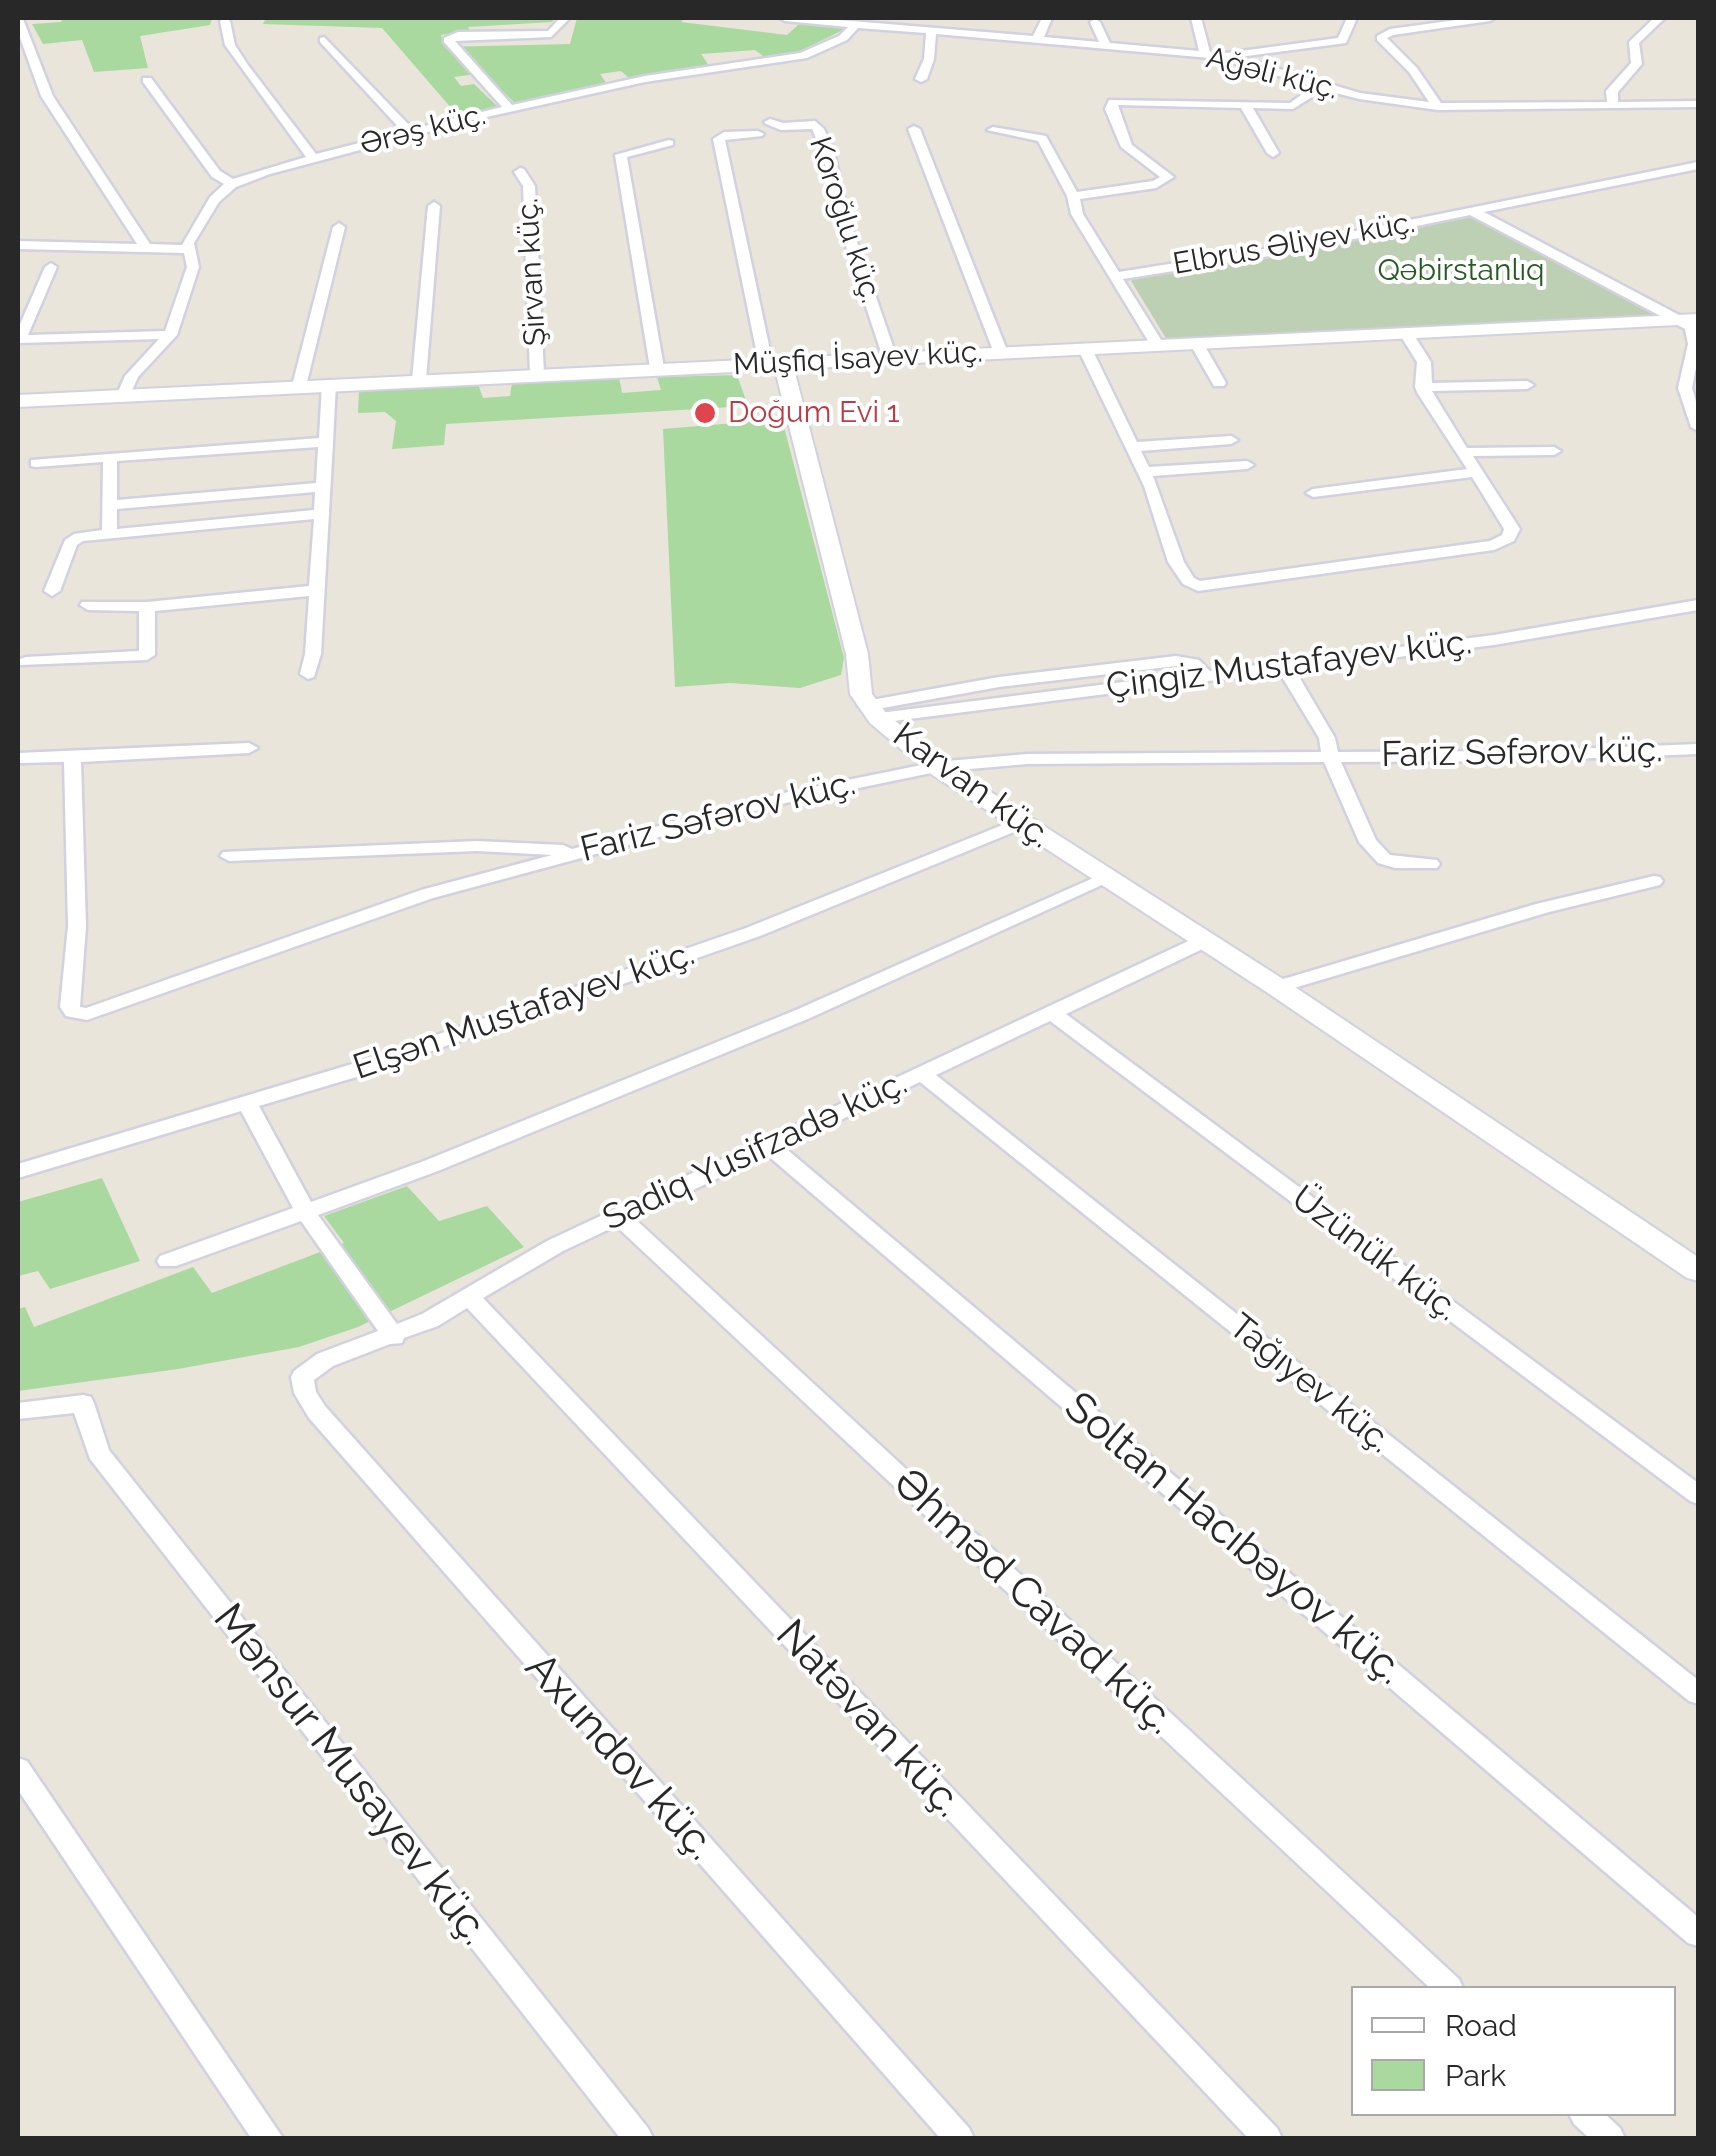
<!DOCTYPE html>
<meta charset="utf-8">
<style>
body{margin:0}
#map{position:relative;width:1716px;height:2156px;overflow:hidden;background:#e9e5db;font-family:Raleway,sans-serif}
canvas{display:block}
.frame{position:absolute;inset:0;border:20px solid #282828;pointer-events:none}
.legend{position:absolute;left:1351px;top:1986px;width:325px;height:130px;box-sizing:border-box;background:#fff;border:2px solid #a9a9a9;margin:0;padding:12px 18px;list-style:none;font-size:30px;color:#282828}
.legend li{display:flex;align-items:center;gap:20px;height:50px}
.legend b{width:50px;border:2px solid #a9a9a9}
</style>
<div id="map">
<canvas width="1716" height="2156"></canvas>
<div class="frame"></div>
<ul class="legend">
<li><b style="height:12px;background:#fff"></b>Road</li>
<li><b style="height:28px;background:#a9d99e"></b>Park</li>
</ul>
</div>
<script>
const ctx = document.querySelector('canvas').getContext('2d');
ctx.lineJoin = 'round';
function fillPath(path, color) {
  ctx.fillStyle = color;
  ctx.fill(path, 'evenodd');
}
function poly(rows) {
  const path = new Path2D();
  for (const r of rows) {
    path.moveTo(r[0], r[1]);
    for (let i = 2; i < r.length; i += 2) path.lineTo(r[i], r[i + 1]);
  }
  return path;
}
function stroke(path, color, width, dash) {
  ctx.strokeStyle = color;
  ctx.lineWidth = width;
  ctx.lineCap = dash ? 'butt' : 'round';
  ctx.setLineDash(dash || []);
  ctx.stroke(path);
}
function drawText(font, color, halo, rows, align = 'center') {
  ctx.font = font + ' Raleway,sans-serif';
  ctx.lineWidth = 8;
  ctx.setLineDash([]);
  ctx.textBaseline = 'middle';
  ctx.strokeStyle = halo;
  ctx.fillStyle = color;
  for (const [text, x, y, turn = 0] of rows) {
    ctx.save();
    ctx.translate(x, y);
    ctx.rotate((+turn || 0) * Math.PI / 180);
    ctx.textAlign = isNaN(turn) ? turn : align;
    if (halo) ctx.strokeText(text, 0, 0);
    ctx.fillText(text, 0, 0);
    ctx.restore();
  }
}
fillPath(poly([
 [63,18,212,18,210,25,140,36,148,68,94,72,82,40,43,44,32,24,61,22],
 [266,18,555,18,552,22,468,27,470,30,441,35,445,47,570,44,577,18,685,18,681,22,787,35,799,24,845,29,792,55,767,59,755,50,701,54,709,66,629,78,621,71,600,74,607,84,515,103,483,73,454,77,461,86,474,84,497,106,459,117,382,28,263,24],
 [737,375,748,406,446,424,444,445,392,449,396,421,385,412,358,413,359,391,478,384,483,398,510,396,512,383,619,377,622,393,661,390,657,377],
 [782,419,844,658,841,675,800,688,730,683,675,687,663,429],
 [102,1178,140,1261,50,1289,38,1271,18,1276,18,1202],
 [407,1186,439,1221,487,1206,524,1247,358,1327,299,1347,178,1369,18,1391,18,1309,25,1307,34,1327,193,1267,212,1293,344,1243,324,1216]
]), '#a9d99e');
fillPath(poly([
 [1468,215,1661,315,1167,340,1131,281,1140,274,1245,261]
]), '#bed0b4');
const street = poly([
 [18,18,23,19,53,96,150,244,182,245,210,197,224,184,212,177,143,82,143,78,151,78,220,171,233,179,306,157,225,45,220,21,225,18,230,21,235,45,248,65,316,154,403,132,320,42,320,38,324,37,413,129,502,107,444,42,444,38,458,32,548,31,560,18,570,18,551,37,455,41,512,105,645,76,800,53,839,36,848,27,785,21,780,18,815,18,1033,36,1042,18,1052,18,1044,37,1099,42,1090,22,1095,19,1100,22,1110,43,1199,51,1191,18,1201,18,1210,52,1226,53,1338,38,1347,18,1357,18,1346,43,1239,57,1360,93,1429,102,1409,72,1377,40,1377,36,1390,29,1471,18,1495,18,1490,21,1393,35,1387,38,1417,68,1441,103,1607,102,1606,91,1631,63,1629,42,1654,18,1665,18,1639,43,1642,64,1618,92,1618,102,1698,101,1698,107,1438,110,1359,99,1332,92,1315,95,1293,109,1253,108,1279,153,1273,157,1267,153,1241,108,1118,105,1132,145,1174,177,1156,188,1080,199,1083,214,1119,272,1276,247,1698,162,1698,169,1484,212,1696,324,1698,358,1692,388,1698,408,1698,431,1691,427,1678,388,1688,344,1685,329,1470,215,1276,255,1123,279,1165,346,1153,349,1071,214,1067,196,1038,141,987,130,993,127,1046,136,1077,192,1153,181,1160,177,1121,147,1105,109,1109,100,1290,103,1308,90,1318,88,1222,59,936,34,934,59,927,79,921,82,915,79,924,59,926,33,858,28,847,40,807,58,645,82,473,120,270,174,236,187,219,202,194,243,199,267,177,335,138,377,128,399,123,400,116,396,125,376,159,339,18,343,18,329,45,267,51,263,57,267,28,335,165,331,187,267,184,253,18,249,18,241,137,244,41,96,18,32,18,18],
 [770,119,783,123,815,121,824,129,834,152,848,216,897,358,895,361,883,358,836,216,822,152,812,129,781,130,766,124,764,122,770,119],
 [914,126,920,129,1008,353,1006,356,994,353,908,129,914,126],
 [758,131,764,134,762,136,725,140,773,364,766,368,759,364,713,139,724,132,758,131],
 [669,140,673,141,673,145,627,157,664,368,657,372,650,368,615,155,669,140],
 [520,168,524,169,535,186,544,374,537,378,530,374,523,186,514,172,520,168],
 [434,202,440,206,426,380,419,384,412,380,428,206,434,202],
 [339,223,345,227,306,386,294,389,292,386,333,227,339,223],
 [1402,332,1412,332,1431,362,1432,383,1527,381,1534,385,1527,389,1432,391,1467,448,1554,447,1561,451,1554,455,1473,456,1520,529,1514,541,1494,550,1198,591,1183,584,1168,562,1144,486,1078,349,1080,346,1092,349,1137,442,1231,436,1238,440,1231,444,1141,451,1149,467,1247,461,1254,465,1247,469,1153,476,1184,562,1194,578,1200,581,1490,541,1502,535,1504,529,1472,477,1313,497,1306,493,1313,489,1467,469,1418,394,1415,387,1417,362,1400,335,1402,332],
 [1192,341,1202,341,1226,383,1224,386,1214,386,1190,344,1192,341],
 [329,380,336,384,333,442,321,654,314,677,308,679,300,674,305,654,309,596,155,611,155,655,147,660,20,665,20,659,26,657,139,651,139,611,88,610,80,605,82,602,147,602,309,586,314,519,83,541,77,545,60,591,52,596,44,591,65,540,74,534,102,530,103,462,36,467,31,466,31,460,319,438,322,384,329,380],
 [318,447,316,483,117,500,117,461,318,447],
 [315,492,314,510,117,529,117,509,315,492],
 [1698,600,1698,610,1494,645,1295,670,1335,738,1338,752,1519,751,1698,744,1698,754,1519,761,1341,762,1376,840,1390,855,1437,860,1440,864,1437,868,1395,868,1378,863,1359,842,1324,762,1027,764,936,772,781,804,433,898,87,1020,66,1016,60,1007,68,926,64,762,18,763,18,753,249,743,258,748,249,753,81,762,86,926,80,1007,86,1008,421,890,552,855,477,851,229,861,220,856,223,852,477,841,563,845,572,849,779,794,936,762,1027,754,1321,752,1319,738,1279,672,878,723,872,722,872,714,1194,673,1188,667,1176,666,999,687,866,711,858,706,866,701,999,677,1176,656,1199,660,1210,671,1494,635,1698,600],
 [1020,818,1029,823,1026,827,760,936,363,1075,259,1106,311,1202,424,1161,796,1010,1100,875,1112,875,1115,879,810,1018,438,1171,318,1215,397,1324,422,1314,547,1241,1197,937,1211,937,1213,941,1211,945,1066,1014,1698,1483,1698,1504,1690,1501,1050,1021,936,1075,1698,1680,1698,1704,1689,1701,920,1082,784,1147,1698,1917,1698,1946,1688,1943,767,1155,634,1218,1459,1979,1463,1988,1430,1988,616,1226,563,1251,483,1298,1277,2128,1282,2138,1248,2138,467,1308,438,1326,404,1338,402,1343,390,1344,333,1366,314,1380,316,1392,325,1406,969,2128,974,2138,940,2138,309,1418,294,1393,291,1377,294,1371,317,1354,378,1331,301,1221,176,1266,160,1266,157,1261,160,1256,293,1208,241,1111,18,1178,18,1164,349,1065,746,928,1020,818],
 [1654,876,1660,877,1663,881,1660,885,1549,912,1284,991,1277,993,1267,987,1270,983,1536,904,1654,876],
 [83,1395,91,1397,94,1403,109,1450,648,2128,653,2138,620,2138,90,1459,74,1413,18,1419,18,1403,83,1395],
 [18,1758,27,1761,283,2138,251,2138,18,1790,18,1758],
 [1569,2114,1605,2114,1620,2128,1625,2138,1589,2138,1574,2124,1569,2114]
]);
const secondary = poly([
 [1698,314,1698,324,794,369,868,654,872,694,886,713,944,762,1286,981,1698,1257,1698,1281,1687,1278,1268,993,928,772,870,723,850,694,846,654,775,370,18,407,18,395,1698,314]
]);
stroke(street, '#d1d1df', 5);
stroke(secondary, '#d1d1df', 4);
fillPath(street, '#fff');
fillPath(secondary, '#fff');
for (const [x, y, r, color] of [
 [705,413,12,"#e0444e"]
]) {
  const dot = new Path2D();
  dot.arc(x, y, r, 0, 2 * Math.PI);
  ctx.fillStyle = color;
  ctx.fill(dot);
  stroke(dot, '#fff', 4);
}
drawText('30px', '#282828', '#fff', [
 ["Ağəli küç.",1272,74,14],
 ["Ərəş küç.",423,130,-14],
 ["Koroğlu küç.",845,220,72],
 ["Elbrus Əliyev küç.",1294,244,-10],
 ["Şirvan küç.",532,272,-93],
 ["Müşfiq İsayev küç.",858,359,-3]
]);
drawText('30px', '#255b22', '#fff', [
 ["Qəbirstanlıq",1461,271]
]);
drawText('30px', '#be3a42', '#fff', [
 ["Doğum Evi 1",728,413]
], 'left');
drawText('35px', '#282828', '#fff', [
 ["Çingiz Mustafayev küç.",1289,665,-7],
 ["Fariz Səfərov küç.",1522,753,-1],
 ["Karvan küç.",972,786,36],
 ["Fariz Səfərov küç.",718,817,-14],
 ["Elşən Mustafayev küç.",524,1011,-19],
 ["Sadiq Yusifzadə küç.",755,1151,-25],
 ["Üzünük küç.",1375,1254,37],
 ["Tağıyev küç.",1310,1384,39]
]);
drawText('42px', '#282828', '#fff', [
 ["Soltan Hacıbəyov küç.",1234,1539,40],
 ["Əhməd Cavad küç.",1034,1602,43],
 ["Natəvan küç.",869,1719,47],
 ["Axundov küç.",620,1757,48],
 ["Mənsur Musayev küç.",351,1775,52]
]);
</script>
